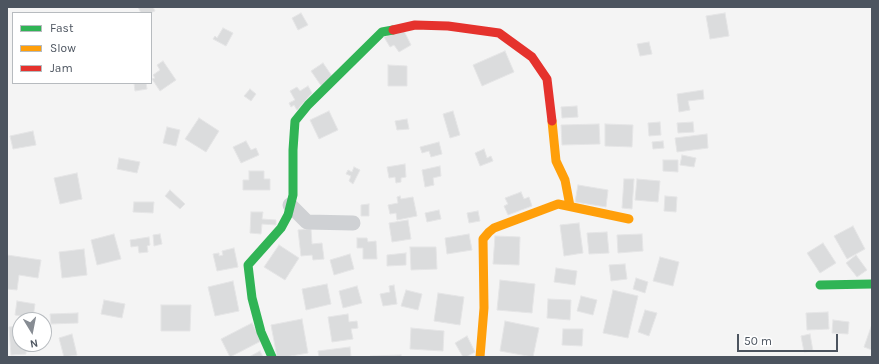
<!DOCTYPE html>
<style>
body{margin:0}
#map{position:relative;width:879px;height:364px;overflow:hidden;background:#f4f4f4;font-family:Karla,sans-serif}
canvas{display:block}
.frame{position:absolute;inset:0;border:8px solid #4c545f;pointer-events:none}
.legend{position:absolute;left:12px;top:12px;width:140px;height:72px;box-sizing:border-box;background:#fff;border:1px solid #b7bbbf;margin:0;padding:5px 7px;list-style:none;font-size:12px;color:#4c545f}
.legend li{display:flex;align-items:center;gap:8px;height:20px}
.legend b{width:20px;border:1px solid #b7bbbf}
.north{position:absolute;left:12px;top:312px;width:40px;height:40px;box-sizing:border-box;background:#fff;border:1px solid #b7bbbf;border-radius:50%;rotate:170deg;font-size:11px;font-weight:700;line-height:16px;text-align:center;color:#4c545f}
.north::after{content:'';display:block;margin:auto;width:14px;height:18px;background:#878c93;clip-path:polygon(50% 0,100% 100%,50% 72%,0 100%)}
.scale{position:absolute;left:737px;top:334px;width:101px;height:18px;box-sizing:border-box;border:2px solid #4c545f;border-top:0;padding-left:5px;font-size:12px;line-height:14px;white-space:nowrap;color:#4c545f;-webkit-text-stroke:3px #fff;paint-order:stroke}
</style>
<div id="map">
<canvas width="879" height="364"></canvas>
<div class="frame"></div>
<ul class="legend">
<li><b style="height:5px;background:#30b455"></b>Fast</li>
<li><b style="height:5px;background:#ff9f0a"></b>Slow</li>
<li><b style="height:5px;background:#e5322d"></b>Jam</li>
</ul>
<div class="north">N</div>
<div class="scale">50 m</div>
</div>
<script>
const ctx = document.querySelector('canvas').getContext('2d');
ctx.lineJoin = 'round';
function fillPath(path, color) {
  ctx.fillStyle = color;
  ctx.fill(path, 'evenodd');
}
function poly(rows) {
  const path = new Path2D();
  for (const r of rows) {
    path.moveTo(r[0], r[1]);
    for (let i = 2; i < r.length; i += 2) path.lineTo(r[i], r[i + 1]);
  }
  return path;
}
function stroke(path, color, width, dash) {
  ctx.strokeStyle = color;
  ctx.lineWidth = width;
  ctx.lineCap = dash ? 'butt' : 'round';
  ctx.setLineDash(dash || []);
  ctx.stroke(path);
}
const building = poly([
 [138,7,153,7,155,11,150,13,141,13,138,7],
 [301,13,308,25,298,30,292,18,301,13],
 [725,13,729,36,710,39,706,16,725,13],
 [223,28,233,33,226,46,213,39,215,36,217,38,223,28],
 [404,31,411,45,399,52,394,45,390,47,384,37,404,31],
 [649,42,652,54,640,56,637,44,649,42],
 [505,51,514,72,482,86,473,65,505,51],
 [163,61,176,80,160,91,152,79,155,78,153,75,160,70,157,65,163,61],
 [323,63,334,79,322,87,311,71,323,63],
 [388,65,407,66,407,86,388,86,388,65],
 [134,83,146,83,147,89,135,91,134,83],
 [308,86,312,93,297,110,294,105,291,107,289,103,295,100,290,91,297,87,300,91,308,86],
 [250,89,256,94,251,101,244,96,250,89],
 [703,90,704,99,688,101,690,110,679,112,677,94,703,90],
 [577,106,578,117,562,118,561,107,577,106],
 [329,111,338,130,319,139,310,120,329,111],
 [453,111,460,135,450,138,443,114,453,111],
 [199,118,219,131,206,152,185,139,199,118],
 [407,119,409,129,397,130,395,121,407,119],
 [660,122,661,135,649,136,648,123,660,122],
 [693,122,694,132,678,133,677,123,693,122],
 [599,124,600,144,562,145,561,125,599,124],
 [605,124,633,125,632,147,605,146,605,124],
 [167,127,180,130,176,146,163,143,167,127],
 [33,131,36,145,13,149,10,136,33,131],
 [707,134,708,148,677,152,675,138,707,134],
 [246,141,251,150,256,148,259,155,241,163,233,147,246,141],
 [663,141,664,148,653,149,652,142,663,141],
 [439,142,442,154,431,157,429,151,422,153,420,147,439,142],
 [484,149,487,158,491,156,493,161,480,166,475,153,484,149],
 [682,155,696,158,694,167,680,165,682,155],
 [119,158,140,162,137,173,117,169,119,158],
 [663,160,678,160,678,172,663,171,663,160],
 [405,164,406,177,401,178,401,182,396,183,395,177,389,178,387,167,405,164],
 [440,166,441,176,433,178,434,185,425,187,422,170,440,166],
 [354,167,360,170,353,184,349,181,351,176,346,174,348,170,352,172,354,167],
 [249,171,264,171,264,179,270,179,270,190,243,190,243,180,249,180,249,171],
 [77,173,82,199,60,204,54,178,77,173],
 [624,179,634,179,632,209,622,208,624,179],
 [637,179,660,181,658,202,635,200,637,179],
 [578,185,608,190,606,207,575,202,578,185],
 [170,190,185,204,180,209,165,196,170,190],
 [521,192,524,199,529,197,532,206,508,215,504,206,508,204,505,198,521,192],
 [400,196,401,199,413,197,417,216,397,220,396,213,390,214,388,205,398,203,397,197,400,196],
 [665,196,677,197,676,212,664,211,665,196],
 [134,202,154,202,153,213,133,212,134,202],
 [369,204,369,216,361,216,361,205,369,204],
 [439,210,441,219,427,222,425,213,439,210],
 [478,211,480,221,469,223,467,213,478,211],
 [251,212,263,212,262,219,276,220,276,225,262,224,261,234,250,233,251,212],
 [408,220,411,239,392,242,389,223,408,220],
 [579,223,583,253,564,256,560,225,579,223],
 [853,226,865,249,847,259,834,236,853,226],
 [311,229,312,244,322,243,324,259,313,260,312,255,301,256,298,230,311,229],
 [607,232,609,253,589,254,587,233,607,232],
 [114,234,121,259,97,265,91,240,114,234],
 [160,234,162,244,154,246,153,235,160,234],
 [469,234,472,250,447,254,445,238,469,234],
 [642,234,643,251,618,253,617,235,642,234],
 [495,236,520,237,519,265,493,264,495,236],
 [149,237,150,245,147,246,148,252,139,253,138,246,131,247,130,240,149,237],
 [357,238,367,238,368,242,376,241,377,259,363,259,363,248,357,248,357,238],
 [823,243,836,263,820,273,807,253,823,243],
 [279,245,299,258,285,280,264,267,279,245],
 [410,247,436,247,437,269,411,270,410,247],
 [234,248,238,267,217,271,213,254,219,253,219,256,223,255,222,251,234,248],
 [84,249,87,275,62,278,59,252,84,249],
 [406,253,406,265,387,266,387,255,406,253],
 [350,254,354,269,334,275,330,260,350,254],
 [7,255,41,260,38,278,19,275,17,290,7,289,7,255],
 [856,255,867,270,857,277,846,263,856,255],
 [660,257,679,262,673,286,653,281,660,257],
 [625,264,627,279,611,281,609,265,625,264],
 [556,268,577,271,575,285,554,282,556,268],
 [636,278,648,282,645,293,633,289,636,278],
 [500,280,535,284,532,313,497,310,500,280],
 [233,281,239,311,215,316,208,287,233,281],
 [327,284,331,304,306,310,302,289,327,284],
 [394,285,397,304,383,306,380,294,390,292,389,286,394,285],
 [357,286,362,303,343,308,339,291,357,286],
 [406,290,422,294,418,310,401,306,406,290],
 [613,290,638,296,628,338,603,333,613,290],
 [438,293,464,297,460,325,434,321,438,293],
 [581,296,597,300,593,315,577,311,581,296],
 [548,299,571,300,570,320,547,318,548,299],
 [104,300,125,304,122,318,101,314,104,300],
 [17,301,35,304,33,318,15,315,17,301],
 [161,305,191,305,190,331,161,331,161,305],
 [645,310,657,313,649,336,638,332,645,310],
 [828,312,829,329,807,330,806,313,828,312],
 [78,313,78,323,51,324,50,314,78,313],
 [348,314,349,322,357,321,358,328,351,329,353,339,332,342,328,317,348,314],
 [302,319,308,353,285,357,277,357,271,325,302,319],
 [833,320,849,322,848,334,832,333,833,320],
 [505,321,539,328,533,357,500,351,505,321],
 [252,323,261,341,230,357,221,339,252,323],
 [20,326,20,344,40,345,26,345,26,354,11,355,9,327,20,326],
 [871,327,872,328,872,350,864,347,871,327],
 [411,328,444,331,443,351,410,349,411,328],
 [563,329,583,329,582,346,562,345,563,329],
 [72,334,77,355,64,357,59,338,72,334],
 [810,334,813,351,804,352,801,336,810,334],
 [467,336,475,352,466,357,463,357,455,343,467,336],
 [350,347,351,357,319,357,318,351,350,347],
 [260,351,263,357,249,357,260,351],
 [401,355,401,357,370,357,370,356,401,355]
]);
fillPath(building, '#dbdcdd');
stroke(building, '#e5e5e6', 1);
stroke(poly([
 [290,205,307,222,353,223]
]), '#cfd1d4', 15);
stroke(poly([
 [820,285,872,284],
 [272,357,261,332,252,298,248,265,281,228,288,215,293,195,293,150,295,121,308,105,382,32,393,30]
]), '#30b455', 9);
stroke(poly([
 [552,121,556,161,565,180,570,206],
 [480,357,484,308,483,239,489,232,494,228,558,204,629,219]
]), '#ff9f0a', 9);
stroke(poly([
 [393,30,415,25,448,26,499,33,532,57,547,79,552,121]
]), '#e5322d', 9);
</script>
